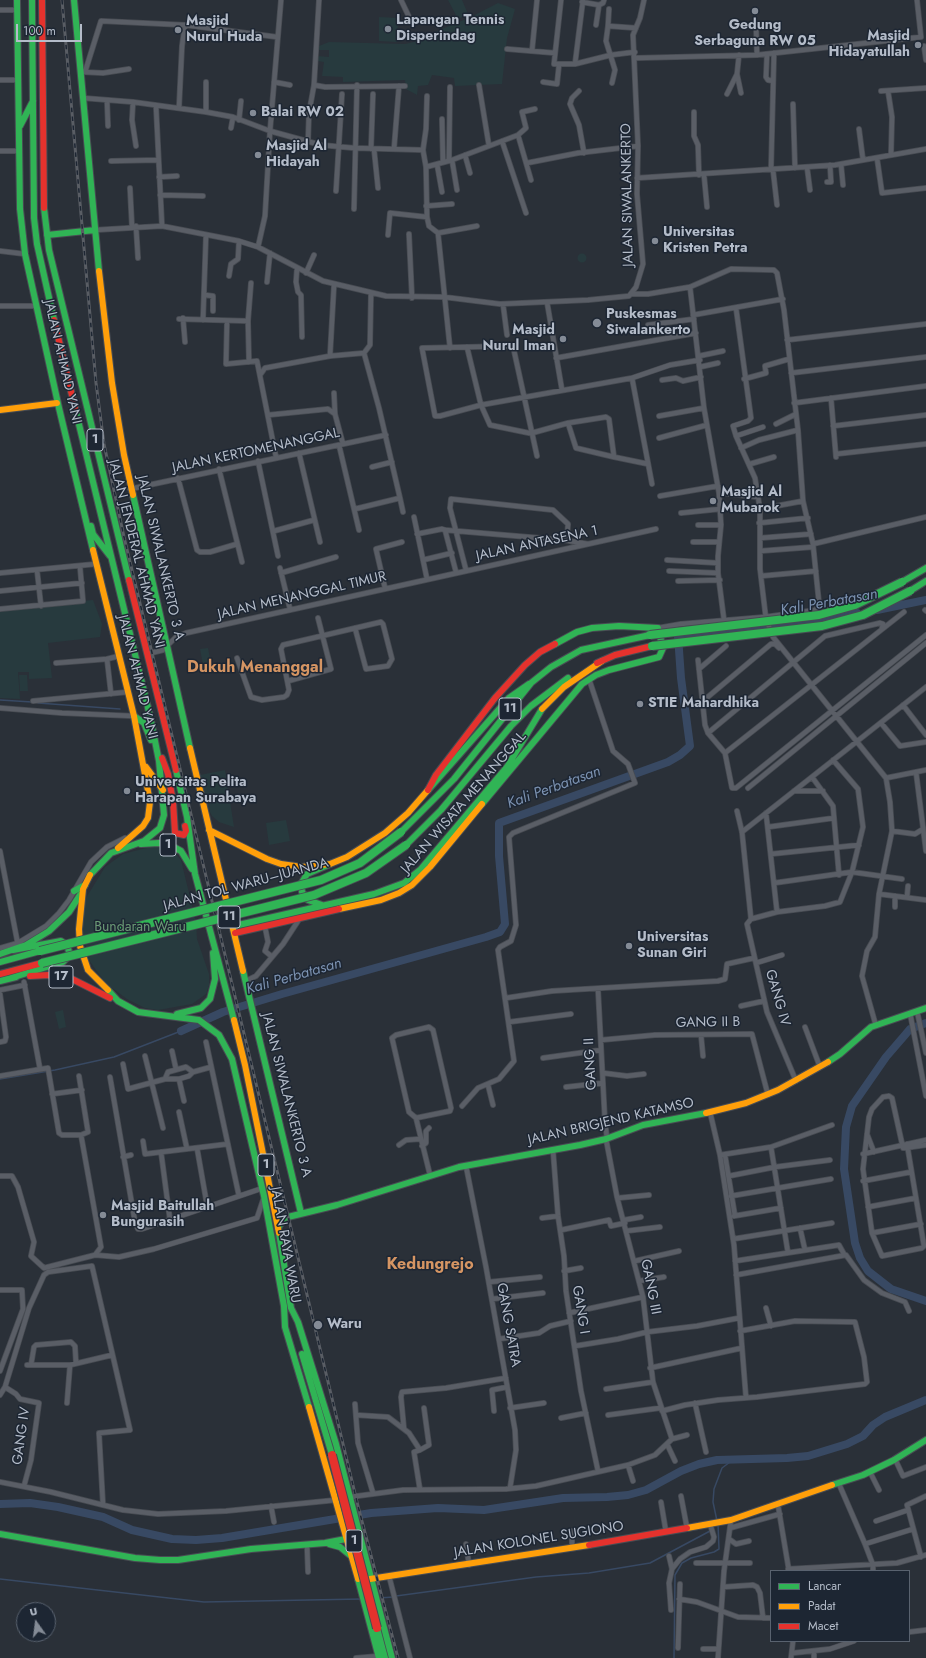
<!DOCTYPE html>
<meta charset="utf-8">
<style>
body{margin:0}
#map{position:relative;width:926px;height:1658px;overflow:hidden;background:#2a3038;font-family:Jost,sans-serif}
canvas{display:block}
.legend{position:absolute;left:770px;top:1570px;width:140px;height:72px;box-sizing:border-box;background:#1d2633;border:1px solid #59626f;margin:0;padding:5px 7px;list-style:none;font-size:12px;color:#b4bcc9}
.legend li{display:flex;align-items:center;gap:8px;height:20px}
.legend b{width:20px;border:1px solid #59626f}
.north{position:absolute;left:16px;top:1602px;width:40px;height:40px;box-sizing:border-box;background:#1d2633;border:1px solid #59626f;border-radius:50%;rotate:346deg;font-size:11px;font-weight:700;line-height:16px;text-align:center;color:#b4bcc9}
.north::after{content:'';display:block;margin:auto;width:14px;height:18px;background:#848b96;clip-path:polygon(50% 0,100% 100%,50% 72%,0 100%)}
.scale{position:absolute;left:16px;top:24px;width:66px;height:18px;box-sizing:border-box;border:2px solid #b4bcc9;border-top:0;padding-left:5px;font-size:12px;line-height:14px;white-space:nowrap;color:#b4bcc9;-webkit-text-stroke:3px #1d2633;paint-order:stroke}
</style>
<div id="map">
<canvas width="926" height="1658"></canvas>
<ul class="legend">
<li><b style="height:5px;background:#30b455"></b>Lancar</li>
<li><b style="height:5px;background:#ff9f0a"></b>Padat</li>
<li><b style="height:5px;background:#e5322d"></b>Macet</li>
</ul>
<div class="north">U</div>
<div class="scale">100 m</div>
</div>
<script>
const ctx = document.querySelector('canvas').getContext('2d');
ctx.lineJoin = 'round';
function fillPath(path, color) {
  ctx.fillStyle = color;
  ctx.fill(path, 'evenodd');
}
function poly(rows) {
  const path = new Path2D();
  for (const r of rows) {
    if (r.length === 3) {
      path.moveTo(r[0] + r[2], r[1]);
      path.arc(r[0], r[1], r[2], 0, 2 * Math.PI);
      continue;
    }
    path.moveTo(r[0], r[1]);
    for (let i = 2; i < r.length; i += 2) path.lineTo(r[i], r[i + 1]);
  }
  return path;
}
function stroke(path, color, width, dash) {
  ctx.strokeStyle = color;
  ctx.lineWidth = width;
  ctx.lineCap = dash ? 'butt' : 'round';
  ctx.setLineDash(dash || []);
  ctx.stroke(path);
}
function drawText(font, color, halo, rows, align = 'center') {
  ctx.font = font + ' Jost,sans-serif';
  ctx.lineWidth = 3;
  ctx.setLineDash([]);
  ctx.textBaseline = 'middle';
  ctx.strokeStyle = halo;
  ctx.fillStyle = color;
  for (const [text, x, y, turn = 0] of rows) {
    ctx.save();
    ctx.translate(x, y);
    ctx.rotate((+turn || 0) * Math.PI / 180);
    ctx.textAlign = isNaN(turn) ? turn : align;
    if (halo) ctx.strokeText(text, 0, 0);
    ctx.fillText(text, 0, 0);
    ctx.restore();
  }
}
fillPath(poly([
 [448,0,462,0,468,14,458,19],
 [498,3,515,9,507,38,502,84,455,86,454,78,432,75,428,85,418,86,417,95,406,89,405,80,343,82,343,77,322,76,324,62,318,61,318,56,329,57,329,50,319,50,319,46,329,42,405,44,418,41,420,38,471,17],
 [379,17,398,18,397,42,379,41],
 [582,258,4.5],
 [93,600,102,624,100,637,48,643,52,678,29,679,29,672,18,672,20,699,0,698,0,609],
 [208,648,212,668,204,670,200,649],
 [19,675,27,675,28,691,20,691],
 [225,770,234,827,219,822,212,816,207,806,200,775],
 [286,820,290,841,269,845,266,823],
 [154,846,171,849,181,860,196,922,197,939,209,974,209,986,206,994,192,1004,158,1010,145,1008,127,999,108,985,98,973,89,960,83,934,83,915,86,898,105,867,123,854],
 [63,1010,66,1027,59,1029,55,1012]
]), '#273a3e');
stroke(poly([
 [125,628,140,693],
 [0,700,32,702],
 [38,703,120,709],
 [0,1079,55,1070,114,1057,181,1031],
 [717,1521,713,1502,714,1489,722,1468,734,1459],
 [0,1579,204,1602,361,1599],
 [396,1596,536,1577,589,1573,650,1563,710,1531],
 [379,1598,393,1597],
 [674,1658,675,1575,682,1563,691,1558,714,1552,719,1549,718,1524]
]), '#384963', 1.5);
stroke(poly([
 [877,610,926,600],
 [926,1023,910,1029,905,1035,886,1057,852,1106,846,1127,844,1169,855,1243,860,1258,868,1271,891,1289,926,1301],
 [181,1031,223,1012,282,994,486,937,500,932,505,924,499,856,499,823,668,762,680,755,690,746,681,678,678,636,767,628,857,613],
 [0,1504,30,1503,58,1507,103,1517,132,1530,172,1539,196,1540,222,1538,371,1513,438,1508,484,1510,563,1498,607,1497,628,1495,646,1490,681,1471,699,1464,717,1460,787,1458,808,1456,847,1444,863,1436,873,1425,885,1417,926,1400]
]), '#384963', 8);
const street = poly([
 [319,0,314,85,325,87,405,86],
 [401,0,411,21],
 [561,0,554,64,575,64,611,55,635,52],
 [582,2,599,5],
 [0,10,17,10],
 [596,25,599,5,603,3,604,0],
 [756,25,757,55],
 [608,26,609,9],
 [924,46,926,60],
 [507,49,555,53],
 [532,51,537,0],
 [767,54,766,77,768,80,773,81],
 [636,58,757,55,921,37,917,0],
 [575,64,583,0],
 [83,72,103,73,129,69],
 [85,72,101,21,185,25,277,37],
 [737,74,741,93],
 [0,80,19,80],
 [206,82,206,112],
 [274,82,290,85],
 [543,82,557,84,559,65],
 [612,83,615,70,606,41,608,26,636,28],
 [479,85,489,146],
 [579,91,572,98,570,104,579,125,584,153],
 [881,91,926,88],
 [888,91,892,117,891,155],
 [727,94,737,74,739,55],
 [83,98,133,102,206,112,233,117,270,131,321,145,354,148,423,150,426,167,427,217,429,226,438,233],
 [107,100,108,126],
 [133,102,132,120,136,146],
 [793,104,795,168],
 [156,106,162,226],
 [179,108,182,46,185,25],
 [694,112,694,136,698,145,699,175],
 [442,119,443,162],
 [239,120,241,101],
 [231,128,233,117],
 [859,129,863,160],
 [518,135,531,180],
 [502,141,526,213],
 [308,142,309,113,314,85],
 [371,149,373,94],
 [374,149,378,188],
 [394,149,399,86],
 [423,150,426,129,427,96],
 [0,151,19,151],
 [465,155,470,173],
 [877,158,882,193,926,188],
 [452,160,457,190],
 [111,161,158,160],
 [449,161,450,87],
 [527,163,578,153,638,146],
 [437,164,442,192],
 [841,164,843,185],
 [426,167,452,160,518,135,526,128,522,112,535,109],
 [807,167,810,190],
 [771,170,774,53],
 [773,170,777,205],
 [704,175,707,207],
 [159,177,177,176],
 [637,178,835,165,926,149],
 [827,182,831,182,830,165],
 [130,188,132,227],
 [336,191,342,94],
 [160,195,203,196],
 [426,206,452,204],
 [354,209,357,85],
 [136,226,138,258],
 [95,230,162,226,239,241,258,247,323,281,386,296,444,297,500,304,588,300,629,296,636,287,643,264,637,194,638,146,633,35,640,18,644,0],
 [438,233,450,348],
 [438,233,477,226],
 [409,234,412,298],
 [388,235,390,213,427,217],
 [258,247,265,216,270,131,281,0],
 [0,251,25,254],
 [297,268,296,282,298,292,301,295,302,337],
 [306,273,314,255],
 [229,276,231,264,238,259,239,241],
 [267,282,270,253],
 [690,287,704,408,719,493,721,525,718,556,718,573,724,620],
 [371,293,370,345,364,353,379,408,400,498],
 [631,294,648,294,690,287,731,269,774,270,777,273,784,310,798,430,803,501,813,544],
 [205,295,213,296,213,311],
 [547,302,562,390],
 [503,304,507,335],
 [0,306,36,306],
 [736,308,751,418,748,421,733,426,736,436,755,478,760,509,760,569,766,619,773,637,886,778,890,802,892,831,879,894,875,937,867,951,862,976,876,1026],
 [693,315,783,299],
 [183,318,185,342],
 [179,319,248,321,251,283],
 [203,320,206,235],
 [227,321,226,364,257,361,276,457],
 [248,321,249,362],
 [648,325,694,319],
 [787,340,926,324],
 [467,347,481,405,632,378,670,365,700,360],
 [330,356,334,285],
 [699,356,723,351],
 [556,358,696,333],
 [700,367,718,363],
 [791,373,926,357],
 [260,375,265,368,330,356,364,353],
 [632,378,652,484],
 [744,379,766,373,765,366,789,359],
 [662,380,676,378,683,381,701,377],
 [334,393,335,414],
 [831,398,836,457],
 [794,403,926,386],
 [268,415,328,409,335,414,343,444],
 [659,416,704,408],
 [568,423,576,448,614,457],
 [776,424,796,414],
 [833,426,926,415],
 [736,436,763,427],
 [659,438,707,425],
 [339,445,359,530],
 [741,448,759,440,798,430],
 [299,453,320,542],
 [836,454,926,444],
 [537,456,532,433,513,346,422,348,435,416,440,416,481,405,490,425,529,433,532,433,568,423,606,417,609,419,614,457,648,464],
 [258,461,278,556],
 [750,464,774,457],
 [372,467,392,462],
 [219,469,242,562],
 [178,478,197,550,200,552,210,552,237,544],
 [130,489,386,435],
 [719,493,758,497],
 [660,496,718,486],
 [355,509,400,498,403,512],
 [760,509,803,501],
 [681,513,720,509],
 [414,517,427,579],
 [759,523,808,518],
 [698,525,721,525],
 [445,530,564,540,588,544],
 [274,531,314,520],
 [417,534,442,529,445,530,456,572],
 [760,538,811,534],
 [693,542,718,542],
 [760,551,813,547],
 [423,560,452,553],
 [667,560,718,563],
 [280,568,290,609],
 [37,570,41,606],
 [466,570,450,508,451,499,553,510,568,524,567,540],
 [669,571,718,573],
 [0,573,96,564],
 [281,573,336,557],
 [761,576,816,571],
 [678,581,720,580],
 [385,588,376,549,402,542],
 [0,591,82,583],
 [0,609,83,601,80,567],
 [925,610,926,611],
 [904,612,725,753,732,788,736,788,926,635],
 [658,628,681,624,765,617,816,610,819,603,813,544,926,517],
 [147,654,163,650,176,637,186,633,656,529],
 [237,658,251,697,262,700,284,697,287,695,289,690,281,649,283,645,381,622,383,624,392,659,388,666,366,669,355,628],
 [107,659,119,656],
 [698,660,705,725,708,733,725,753],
 [56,663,107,659,111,694],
 [699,669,726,646],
 [288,681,331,669,318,618],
 [33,701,128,692],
 [703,701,771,644,775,644,779,648],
 [903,705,926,735],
 [0,708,62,713,134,716],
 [881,723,900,746,926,742],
 [708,733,825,636,880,623,883,624,882,628],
 [916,772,926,851],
 [812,777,833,806,839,875],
 [886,778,926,770],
 [748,788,926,643],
 [794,791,823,791],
 [737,811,742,832,751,919],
 [766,813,777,912],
 [768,827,834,818],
 [892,831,915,834,923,829],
 [742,832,926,687],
 [0,851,18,945],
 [771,854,859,845],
 [774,883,852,872,902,879],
 [879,894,926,900],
 [907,897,908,886],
 [895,907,895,896],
 [751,919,777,912,825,906,840,902,852,872,863,827,858,789,833,760],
 [751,919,747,924,767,1012,796,1081],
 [265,927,268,942,265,951,271,956],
 [0,948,18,943,46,926,59,913,69,900,91,862,107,847,125,838],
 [756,963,782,955],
 [246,981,256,976,283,944,300,918],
 [24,982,40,1069],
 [598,989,605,1122,607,1138],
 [0,990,25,985],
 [0,994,6,1037,5,1041,0,1042],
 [506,998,552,991,718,981,725,979,727,964,754,958],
 [741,1006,764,1001],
 [917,1011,926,1053],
 [910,1013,926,1096],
 [509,1022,571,1014],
 [805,1027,820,1067],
 [701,1035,703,1056],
 [601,1040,655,1035,752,1034,768,1095],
 [206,1042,239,1196],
 [172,1051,176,1069],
 [145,1056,163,1128],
 [543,1058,601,1050],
 [123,1064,128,1089,165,1079,179,1079,189,1076,193,1072,211,1067],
 [603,1073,627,1076,644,1074],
 [0,1076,48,1068,59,1133,62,1135,81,1135,88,1132,79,1076],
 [110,1077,135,1222,138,1229,142,1229,263,1188],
 [165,1079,168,1072,186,1067,193,1072],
 [179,1079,184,1101],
 [488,1085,493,1105],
 [566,1087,603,1083],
 [52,1094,82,1090],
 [462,1106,478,1088,499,1079,514,1061,498,950,500,947,511,941,516,925,509,837,513,833,635,783,628,764,613,751,589,679],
 [179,1112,187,1149],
 [710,1112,720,1155,734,1245,746,1398],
 [416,1118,450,1111,451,1108,433,1030,429,1027,396,1035,392,1038,409,1112,416,1118,430,1175],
 [867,1134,874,1152],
 [81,1135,101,1247,95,1255],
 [606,1139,617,1197,643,1297,653,1382,672,1439],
 [143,1141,145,1154,228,1144],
 [399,1145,406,1140,420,1139],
 [422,1146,426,1143,426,1131,429,1128],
 [771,1147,788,1253],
 [197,1148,207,1205],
 [903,1148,892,1098,889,1096,883,1097,872,1109,869,1117,863,1169,872,1233,882,1256,922,1248,924,1246,907,1144],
 [905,1148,926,1145],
 [553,1150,558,1216,564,1256,566,1291,581,1391,598,1471],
 [161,1152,170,1220],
 [863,1154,926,1140],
 [720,1155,771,1147,832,1125],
 [725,1155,735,1216],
 [123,1157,131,1155],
 [466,1166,486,1267,515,1430,516,1450,510,1488],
 [0,1176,12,1176,18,1187,34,1242,31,1256,44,1268,95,1255,119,1257,154,1249,257,1218,263,1200],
 [729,1176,775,1167,830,1160],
 [863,1181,911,1172],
 [731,1196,831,1179],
 [618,1198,649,1195],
 [868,1207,916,1198],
 [734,1216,781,1208],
 [542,1218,558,1216],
 [624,1220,641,1217],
 [800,1228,805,1250],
 [561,1230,609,1220,611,1226,625,1223],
 [626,1231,660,1227],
 [872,1233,921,1224],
 [733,1239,832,1223],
 [635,1261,679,1251],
 [735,1261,839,1245,844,1254],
 [564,1271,581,1268],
 [736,1275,846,1255,864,1280,882,1293,905,1302,909,1311],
 [639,1281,664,1277],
 [489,1282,540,1277],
 [0,1290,22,1290,23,1309,0,1371],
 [492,1299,543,1293],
 [766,1308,771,1326],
 [569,1313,643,1297],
 [499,1339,539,1333,550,1326,571,1321],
 [575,1346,618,1339,647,1332,697,1326,739,1318],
 [27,1365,70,1365,112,1355],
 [31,1365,34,1347,36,1345,71,1342,75,1346,76,1363],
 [650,1368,742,1348],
 [5,1387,16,1394,20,1399,39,1403,31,1460,24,1486],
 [606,1389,653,1382],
 [0,1395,5,1387,29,1308,44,1275,48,1272,92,1266,130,1430,99,1433,103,1505],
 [67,1403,70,1365],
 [695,1403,706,1452],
 [355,1404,358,1443,373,1493],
 [510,1408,544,1403],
 [494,1411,492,1390,507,1387],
 [662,1411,685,1405,718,1400,757,1397,865,1384,867,1382,864,1357,855,1322,795,1321,740,1331],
 [356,1415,388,1417,409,1433,420,1450,429,1445,424,1408],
 [608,1415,660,1408],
 [561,1418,586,1413],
 [404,1429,401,1397,402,1392,446,1388,506,1378],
 [667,1444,675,1461],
 [420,1450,414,1452,420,1490],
 [895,1459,903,1476,926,1467],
 [628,1465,633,1481],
 [870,1472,879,1490],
 [0,1482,51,1492,123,1510,158,1514,226,1511,336,1500],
 [839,1484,865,1544,873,1565,873,1571],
 [681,1496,687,1528],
 [350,1497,403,1490,506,1489,536,1486,628,1465,655,1455,672,1439,687,1435],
 [661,1502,666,1532],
 [778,1505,789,1571],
 [271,1506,274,1522],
 [876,1521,908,1510],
 [730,1528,780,1514],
 [572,1531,572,1548],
 [729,1539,736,1544,749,1541],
 [466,1544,469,1565],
 [865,1544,913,1529],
 [307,1545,308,1572],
 [669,1556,672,1569],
 [921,1557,907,1505,926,1496],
 [696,1563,750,1563],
 [788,1569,897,1563,926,1555],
 [389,1576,410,1658],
 [723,1587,753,1585,757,1587,760,1593,763,1618],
 [679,1599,697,1602,738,1617,771,1618],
 [671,1610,669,1583,672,1569,680,1559,690,1552,706,1547,713,1541,714,1537,710,1524],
 [909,1632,926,1630],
 [678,1648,680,1584],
 [703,1649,718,1649],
 [793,1653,830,1649,854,1641],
 [356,1658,379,1656],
 [718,1658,724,1571,731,1520],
 [791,1658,793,1641],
 [814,1658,814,1651]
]);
const fast = poly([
 [17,0,20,209,25,254,59,408,93,550],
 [32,0,34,218,37,244,54,320],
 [74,0,99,271],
 [20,126,33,101],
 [44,208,49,250,129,580],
 [47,235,95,230],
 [75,408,150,716,159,761,164,815,160,828,144,841,111,853,90,875],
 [133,495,190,748],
 [91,526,93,534,110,556],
 [902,582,926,568],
 [910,591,926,581],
 [134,716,144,723,151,740],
 [176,770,187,817,195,874,234,1020],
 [428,790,509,698,529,684],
 [482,804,582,684,596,675,609,670,659,657,663,648,658,628,619,626,592,628,577,632,555,644],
 [401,832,454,779,531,683,551,667,581,650,650,635],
 [141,844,159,843,170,845,181,851,192,869],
 [406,845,441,810,511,726,531,706,568,678],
 [74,891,85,885],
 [322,905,308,900,302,892,301,884,307,874,330,864],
 [234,926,374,894,404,883,421,869,507,767,542,709],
 [0,954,26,945,49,931,69,912,80,895],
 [0,962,40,951],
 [243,971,301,1213],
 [11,978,63,962,70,955,67,945,61,941,13,950],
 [0,981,16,977],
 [108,990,118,1001,138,1012,199,1020,219,1035,232,1059,264,1196,284,1306,285,1327,309,1407],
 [177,1014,201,1008,210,999,215,979,213,953],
 [828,1062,840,1054,871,1027,926,1008],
 [278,1228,284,1218,337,1205,459,1167,580,1145,606,1139,643,1125,706,1113],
 [279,1233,291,1308,298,1322,336,1444,392,1658],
 [302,1354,332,1455],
 [832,1485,863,1475,894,1460,926,1440],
 [0,1534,135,1558,160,1560,178,1560,251,1549,325,1543,351,1538],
 [329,1544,340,1547,351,1556],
 [358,1579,379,1658],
 [377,1628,385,1658]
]);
const slow = poly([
 [99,271,112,383,124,455,133,495],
 [0,410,57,403],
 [93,550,134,716,150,802,148,818,143,826,118,848],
 [542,709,564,687,602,661],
 [190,748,243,971],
 [146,767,163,790],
 [209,830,267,859,281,864,302,867,330,864,347,857,385,833,408,813,428,790],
 [90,875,83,889,79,929,80,946,88,970,108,990],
 [339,909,381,900,399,893,412,885,430,867,482,804],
 [234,1020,245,1065,279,1233],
 [706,1113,746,1103,778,1090,828,1062],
 [309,1407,358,1579],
 [687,1528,731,1520,832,1485],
 [370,1579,589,1545]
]);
const jam = poly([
 [42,0,44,208],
 [54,320,75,408],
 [129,580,176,770],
 [597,663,615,655,652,646],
 [162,758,168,774,173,801,175,833,184,835,186,831,185,826],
 [428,790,436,775,495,698,525,665,540,652,555,644],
 [235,933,339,909],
 [0,974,42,963],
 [30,976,49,975,72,979,110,998],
 [589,1545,687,1528]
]);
stroke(street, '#484c53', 6);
stroke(fast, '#484c53', 8);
stroke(slow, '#484c53', 8);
stroke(jam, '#484c53', 8);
stroke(street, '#5a5e66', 4.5);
stroke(fast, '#30b455', 6);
stroke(slow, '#ff9f0a', 6);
stroke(jam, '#e5322d', 6);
const rail = poly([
 [62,0,96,383,104,444,124,537,219,930,358,1506,398,1658]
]);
stroke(rail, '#595d64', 3);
stroke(rail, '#1d2633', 1.5, [4.5]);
const fastBridge = poly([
 [650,635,819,615,855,605,902,582],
 [652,646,822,626,863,615,910,591],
 [40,951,321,880,360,863,401,832],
 [42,963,314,895,366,873,406,845]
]);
const jamBridge = poly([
 [332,1455,377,1628]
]);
stroke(fastBridge, '#474c53', 10, []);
stroke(jamBridge, '#474c53', 10, []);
stroke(fastBridge, '#30b455', 8);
stroke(jamBridge, '#e5322d', 8);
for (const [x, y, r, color] of [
 [755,11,4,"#848b96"],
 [388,29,4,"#848b96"],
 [178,30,4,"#848b96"],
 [918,45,4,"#848b96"],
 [253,113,4,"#848b96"],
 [258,155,4,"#848b96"],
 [655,241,4,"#848b96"],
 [597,323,5,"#848b96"],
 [563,339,4,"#848b96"],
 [713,501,4,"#848b96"],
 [640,704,4,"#848b96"],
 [127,791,4,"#848b96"],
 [629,946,4,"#848b96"],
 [103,1215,4,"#848b96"],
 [318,1325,5,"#848b96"]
]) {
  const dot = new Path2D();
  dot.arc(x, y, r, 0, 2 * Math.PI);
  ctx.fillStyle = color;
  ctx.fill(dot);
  stroke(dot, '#1d2633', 1.5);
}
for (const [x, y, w] of [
 [95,440,16],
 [510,709,22],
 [168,845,16],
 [229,917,22],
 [61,977,24],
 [266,1165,16],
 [354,1541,16]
]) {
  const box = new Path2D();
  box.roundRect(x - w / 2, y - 11, w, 22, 3);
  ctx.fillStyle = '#1d2633';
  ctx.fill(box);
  stroke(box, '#b4bcc9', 1);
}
drawText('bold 13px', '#b4bcc9', null, [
 ["1",95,440],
 ["11",510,709],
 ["1",168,845],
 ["11",229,917],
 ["17",61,977],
 ["1",266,1165],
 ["1",354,1541]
]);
drawText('bold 14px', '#b4bcc9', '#1d2633', [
 ["Lapangan Tennis",396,21],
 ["Disperindag",396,37],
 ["Masjid",186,22],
 ["Nurul Huda",186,38],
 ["Gedung",755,26,"center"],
 ["Serbaguna RW 05",755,42,"center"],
 ["Masjid",910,37,"right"],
 ["Hidayatullah",910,53,"right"],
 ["Balai RW 02",261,113],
 ["Masjid Al",266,147],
 ["Hidayah",266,163],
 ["Universitas",663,233],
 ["Kristen Petra",663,249],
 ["Puskesmas",606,315],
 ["Siwalankerto",606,331],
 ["Masjid",555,331,"right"],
 ["Nurul Iman",555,347,"right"],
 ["Masjid Al",721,493],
 ["Mubarok",721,509],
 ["STIE Mahardhika",648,704],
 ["Universitas Pelita",135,783],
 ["Harapan Surabaya",135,799],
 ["Universitas",637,938],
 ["Sunan Giri",637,954],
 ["Masjid Baitullah",111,1207],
 ["Bungurasih",111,1223],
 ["Waru",327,1325]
], 'left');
drawText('14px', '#b4bcc9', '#1d2633', [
 ["JALAN SIWALANKERTO",628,195,-91],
 ["JALAN AHMAD YANI",62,362,77],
 ["JALAN KERTOMENANGGAL",256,451,-12],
 ["JALAN ANTASENA 1",537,544,-12],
 ["JALAN JENDERAL AHMAD YANI",136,554,76],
 ["JALAN SIWALANKERTO 3 A",160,558,77],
 ["JALAN MENANGGAL TIMUR",302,596,-13],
 ["JALAN AHMAD YANI",137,677,76],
 ["JALAN WISATA MENANGGAL",464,803,-49],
 ["JALAN TOL WARU–JUANDA",246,885,-15],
 ["GANG IV",777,998,74],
 ["GANG II B",708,1023,-1],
 ["GANG II",591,1064,-93],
 ["JALAN SIWALANKERTO 3 A",286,1095,76],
 ["JALAN BRIGJEND KATAMSO",611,1122,-13],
 ["JALAN RAYA WARU",285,1245,80],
 ["GANG III",650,1287,79],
 ["GANG I",580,1310,81],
 ["GANG SATRA",508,1325,80],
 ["GANG IV",22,1436,-82],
 ["JALAN KOLONEL SUGIONO",539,1540,-9]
]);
drawText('14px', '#6b9a76', '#1d2633', [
 ["Bundaran Waru",140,928]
]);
drawText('italic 15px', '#7c92b1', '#1d2633', [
 ["Kali Perbatasan",829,603,-10],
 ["Kali Perbatasan",554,788,-20],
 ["Kali Perbatasan",294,977,-16]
]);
drawText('bold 16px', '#d59563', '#1d2633', [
 ["Dukuh Menanggal",255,668],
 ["Kedungrejo",430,1265]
]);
</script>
